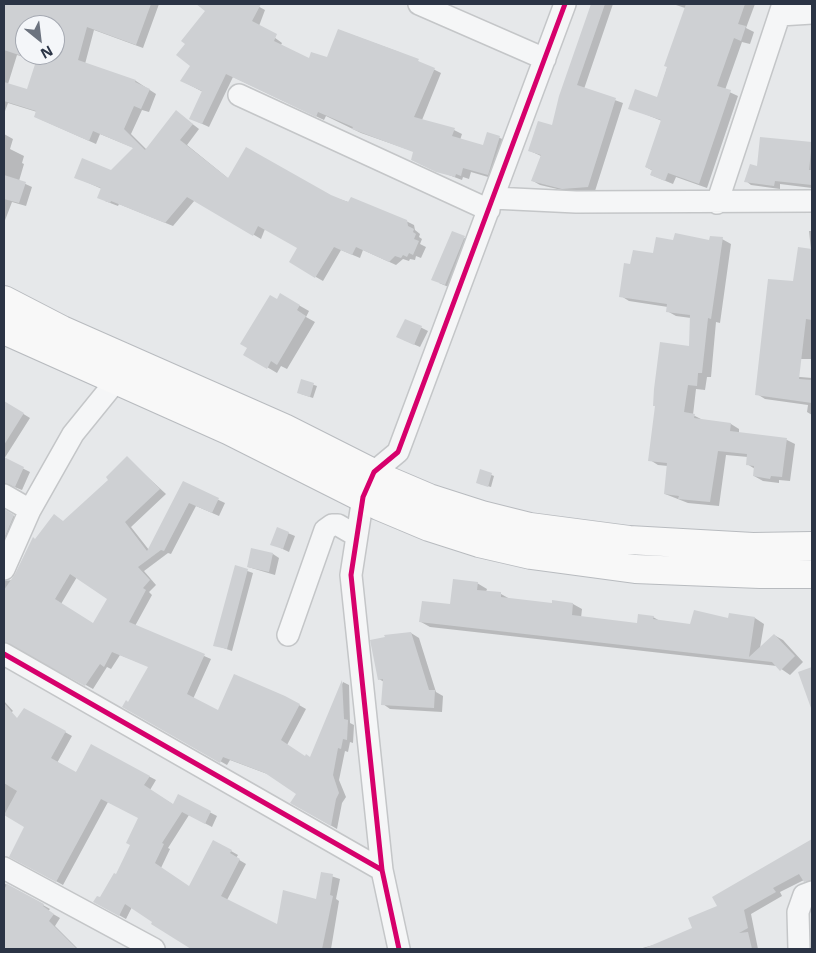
<!DOCTYPE html>
<style>
body{margin:0}
#map{position:relative;width:816px;height:953px;overflow:hidden;background:#e6e8ea;font-family:"Open Sans",sans-serif}
canvas{display:block}
.frame{position:absolute;inset:0;border:5px solid #2b3445;pointer-events:none}
.north{position:absolute;left:15px;top:15px;width:50px;height:50px;box-sizing:border-box;background:#f4f6f9;border:1px solid #a4a8b1;border-radius:50%;rotate:151deg;font-size:14px;font-weight:700;line-height:20px;text-align:center;color:#2b3445}
.north::after{content:'';display:block;margin:auto;width:18px;height:22px;background:#6c737f;clip-path:polygon(50% 0,100% 100%,50% 72%,0 100%)}
</style>
<div id="map">
<canvas width="816" height="953"></canvas>
<div class="frame"></div>
<div class="north">N</div>
</div>
<script>
const ctx = document.querySelector('canvas').getContext('2d');
ctx.lineJoin = 'round';
function fillPath(path, color) {
  ctx.fillStyle = color;
  ctx.fill(path, 'evenodd');
}
function poly(rows) {
  const path = new Path2D();
  for (const r of rows) {
    path.moveTo(r[0], r[1]);
    for (let i = 2; i < r.length; i += 2) path.lineTo(r[i], r[i + 1]);
  }
  return path;
}
function stroke(path, color, width, dash) {
  ctx.strokeStyle = color;
  ctx.lineWidth = width;
  ctx.lineCap = dash ? 'butt' : 'round';
  ctx.setLineDash(dash || []);
  ctx.stroke(path);
}
fillPath(poly([
 [4,4,102,4,109,6,110,4,159,4,143,48,94,30,85,64,136,81,156,94,149,112,142,110,131,134,147,150,177,112,199,129,187,145,229,179,330,196,406,221,414,225,415,230,420,234,419,237,422,239,420,244,426,247,421,258,416,256,415,260,410,259,409,261,403,259,396,265,363,250,360,258,341,250,323,281,316,277,299,248,265,229,261,239,195,200,173,226,119,204,118,206,105,201,102,189,75,177,111,171,134,148,100,134,96,144,42,120,37,112,8,103,4,114],
 [25,25,55,25,55,55,25,55],
 [17,55,38,61,28,90,8,84],
 [198,4,254,4,265,10,259,26,282,43,281,45,310,60,328,59,339,30,399,52,441,73,422,120,454,130,462,134,460,140,484,147,488,133,507,141,495,179,471,172,469,179,463,177,462,180,420,164,415,152,361,133,326,116,324,120,233,77,209,127,198,122,203,92,182,81,192,65,187,44,207,11],
 [592,4,613,4,584,89,623,103,595,191,570,192,540,185,533,181,541,156,530,151,553,126,560,96],
 [673,4,755,4,746,28,754,32,750,44,742,42,725,90,738,96,707,188,676,177,673,184,651,175,653,171,646,167,662,121,630,108,658,98,685,8],
 [4,134,13,139,10,149,24,156,22,163,24,164,19,181,32,187,26,206,12,202,4,223],
 [761,138,812,143,812,188,780,184,780,189,751,185,746,181,758,168],
 [809,231,812,231,812,359,790,359,789,376,812,378,812,415,807,412,808,405,765,399,757,394,794,282,811,250],
 [453,233,471,241,451,288,439,283],
 [722,239,731,244,720,323,716,322,711,377,707,377,705,390,696,389,693,415,703,420,731,424,739,429,739,434,787,440,795,444,790,481,779,480,779,483,763,481,754,476,755,469,747,464,748,457,726,455,719,506,688,503,665,494,668,466,658,465,650,460,690,347,691,318,676,316,667,311,668,307,629,301,621,296,631,266,674,241,710,241],
 [281,295,309,311,306,317,315,322,287,369,281,366,277,373,245,354],
 [406,320,428,331,420,347,404,340],
 [302,381,317,386,313,398,301,394],
 [4,402,30,418,4,459,30,472,22,490,12,486,4,489],
 [127,458,166,494,131,527,149,550,183,483,225,503,219,516,196,506,171,554,168,553,144,571,156,585,149,592,152,595,135,626,211,659,193,699,218,711,299,705,306,709,287,745,306,758,311,758,343,682,349,685,350,723,354,725,353,743,350,742,348,752,345,751,339,780,346,797,342,803,337,829,292,803,297,794,270,775,230,760,227,765,124,707,129,703,150,667,120,655,111,669,107,667,93,689,4,639,4,581,13,580,36,540,54,516,64,522,110,480],
 [77,577,109,599,94,625,61,604],
 [481,471,494,476,491,487,480,484],
 [4,510,20,520,4,557],
 [278,529,295,536,289,552,272,544],
 [273,554,279,558,275,575,248,567],
 [236,567,253,573,232,651,215,645],
 [477,583,487,589,486,592,501,594,510,599,553,604,573,604,582,609,581,618,639,624,653,617,660,621,691,625,729,620,730,614,755,618,764,624,760,648,774,635,783,640,803,662,790,675,777,666,430,627,421,622,451,606],
 [411,633,419,638,436,692,443,696,442,712,390,709,383,704,384,682,379,679],
 [4,701,13,711,4,719],
 [24,709,72,736,57,763,76,773,91,746,156,780,150,790,174,805,179,796,217,816,212,827,189,815,168,848,170,849,161,868,189,887,231,851,238,855,236,858,246,864,227,900,278,926,317,901,322,873,340,879,336,899,339,901,331,949,193,949,152,924,153,922,132,907,126,919,95,902,101,899,117,876,132,844,139,817,108,802,63,885,10,856,42,796,11,818,4,814,4,744],
 [812,841,812,885,804,880,780,892,782,896,751,914,758,949,639,949,657,944,694,929,718,906,714,898],
 [4,883,50,909,48,911,60,918,55,926,78,949,4,949]
]), '#0003');
fillPath(poly([
 [4,4,151,4,136,45,87,27,78,60,136,80,135,82,150,89,141,109,134,106,124,129,145,150,176,110,193,124,180,140,228,178,246,147,331,195,348,202,351,197,407,220,408,226,414,229,413,232,416,234,414,239,419,241,413,255,409,253,407,257,403,255,401,258,395,256,389,262,356,247,352,255,334,247,315,278,289,262,297,248,258,226,253,236,187,197,165,223,111,201,110,203,97,198,101,188,74,178,82,158,111,170,133,148,93,131,89,141,34,117,36,111,4,101,4,82,27,89,38,55,55,55,55,25,25,25,25,57,4,50],
 [196,4,261,4,252,21,277,34,274,41,309,58,311,52,327,57,338,29,419,59,418,61,435,68,414,117,455,128,452,136,483,145,487,132,500,136,488,175,463,168,461,176,456,174,455,177,436,172,411,160,413,152,352,129,353,127,318,112,316,117,226,74,202,124,189,119,202,91,180,81,190,66,176,55,185,44,181,41,205,11],
 [591,4,605,4,577,85,616,98,588,187,562,189,531,181,541,155,528,151,538,121,552,125,559,96],
 [686,4,745,4,738,24,746,26,741,41,734,38,717,86,731,90,699,184,668,173,665,181,650,175,652,170,645,167,661,120,628,109,635,89,657,97,667,67,664,66],
 [760,137,812,142,809,170,812,170,812,185,775,181,774,186,744,182,750,164,757,166],
 [4,175,26,182,19,203,4,199],
 [452,231,465,236,445,285,431,280],
 [675,233,709,240,710,236,723,237,711,319,708,318,702,373,698,373,697,386,688,385,684,412,695,414,694,418,731,423,730,431,787,438,782,477,771,476,770,479,753,476,754,466,746,465,747,454,718,451,710,502,678,499,679,496,664,494,667,463,648,461,655,406,653,406,654,389,660,342,689,346,690,315,666,312,667,304,619,297,624,263,630,264,633,250,653,253,656,237,673,240],
 [798,247,812,249,812,320,806,319,799,379,812,380,812,403,755,395,768,279,793,281],
 [280,293,300,305,297,310,306,316,277,365,271,361,267,369,243,355,247,348,240,344,270,295,277,299],
 [405,319,422,326,414,345,396,337],
 [301,379,314,383,310,397,297,393],
 [4,401,24,413,4,445],
 [127,456,160,489,125,522,147,551,183,481,219,498,212,513,189,503,164,551,161,550,138,567,150,580,143,588,146,590,129,622,205,654,187,694,218,710,234,674,285,696,300,704,281,740,305,756,306,754,310,757,342,680,344,719,348,720,347,740,343,739,341,749,338,748,333,775,339,793,336,799,331,826,290,803,296,794,265,773,223,757,220,763,122,707,126,700,128,702,148,667,112,652,104,667,100,664,85,686,4,642,4,590,15,574,33,537,35,539,54,514,63,521,108,480,106,477],
 [70,574,107,599,93,623,55,599],
 [4,457,24,467,15,487,4,483],
 [480,469,492,473,488,487,476,483],
 [4,509,14,515,4,539],
 [277,527,289,532,283,549,270,545],
 [251,548,273,553,269,572,247,567],
 [235,565,248,569,227,649,213,646],
 [453,579,478,582,477,590,501,592,501,597,552,603,552,600,573,603,572,615,637,623,638,614,654,616,653,619,690,624,694,610,728,618,729,613,755,617,749,657,774,634,795,656,780,671,772,662,419,622,422,601,450,604],
 [411,632,429,690,435,690,434,708,381,705,383,679,378,680,370,640,385,637,384,635],
 [812,667,812,708,811,708,798,672],
 [4,703,17,718,24,708,66,731,51,758,76,772,91,744,150,776,144,785,173,804,178,794,211,811,205,824,182,812,162,843,164,844,155,863,189,886,213,840,232,850,230,853,240,859,221,896,277,924,283,890,316,899,321,872,333,874,330,895,333,896,322,949,191,949,151,924,152,922,125,904,119,916,93,902,97,896,100,897,114,873,116,874,130,845,126,843,138,818,101,799,56,882,9,857,24,827,4,815,17,791,4,783],
 [812,839,812,880,804,882,799,874,773,888,776,892,744,910,748,928,739,933,748,932,752,949,643,949,692,928,688,918,717,906,712,897],
 [7,884,44,904,43,906,54,914,49,921,77,949,4,949,4,890]
]), '#ced0d3');
const minor = poly([
 [419,4,545,59],
 [780,15,812,13],
 [239,95,489,210],
 [493,198,576,202,812,201],
 [717,203,783,4],
 [4,495,30,510],
 [4,569,30,510,73,434,116,381],
 [288,635,325,530,332,525,338,525,357,536],
 [4,654,382,870],
 [4,868,154,949],
 [399,949,382,870,351,575,363,497,374,472,398,452,565,4],
 [799,949,798,912,804,895,812,892]
]);
const highway = poly([
 [4,300,62,330,284,428,389,481,429,498,482,515,530,527,629,540,753,547,812,546],
 [4,330,230,431,379,506,429,527,479,543,531,555,635,569,760,574,812,574]
]);
stroke(minor, '#c4c6c8', 24);
stroke(highway, '#b8bbbf', 30);
stroke(minor, '#f5f6f7', 21);
stroke(highway, '#f8f8f8', 28);
stroke(poly([
 [4,654,382,870],
 [399,949,382,870,351,575,363,497,374,472,398,452,565,4]
]), '#d6006c', 5);
</script>
